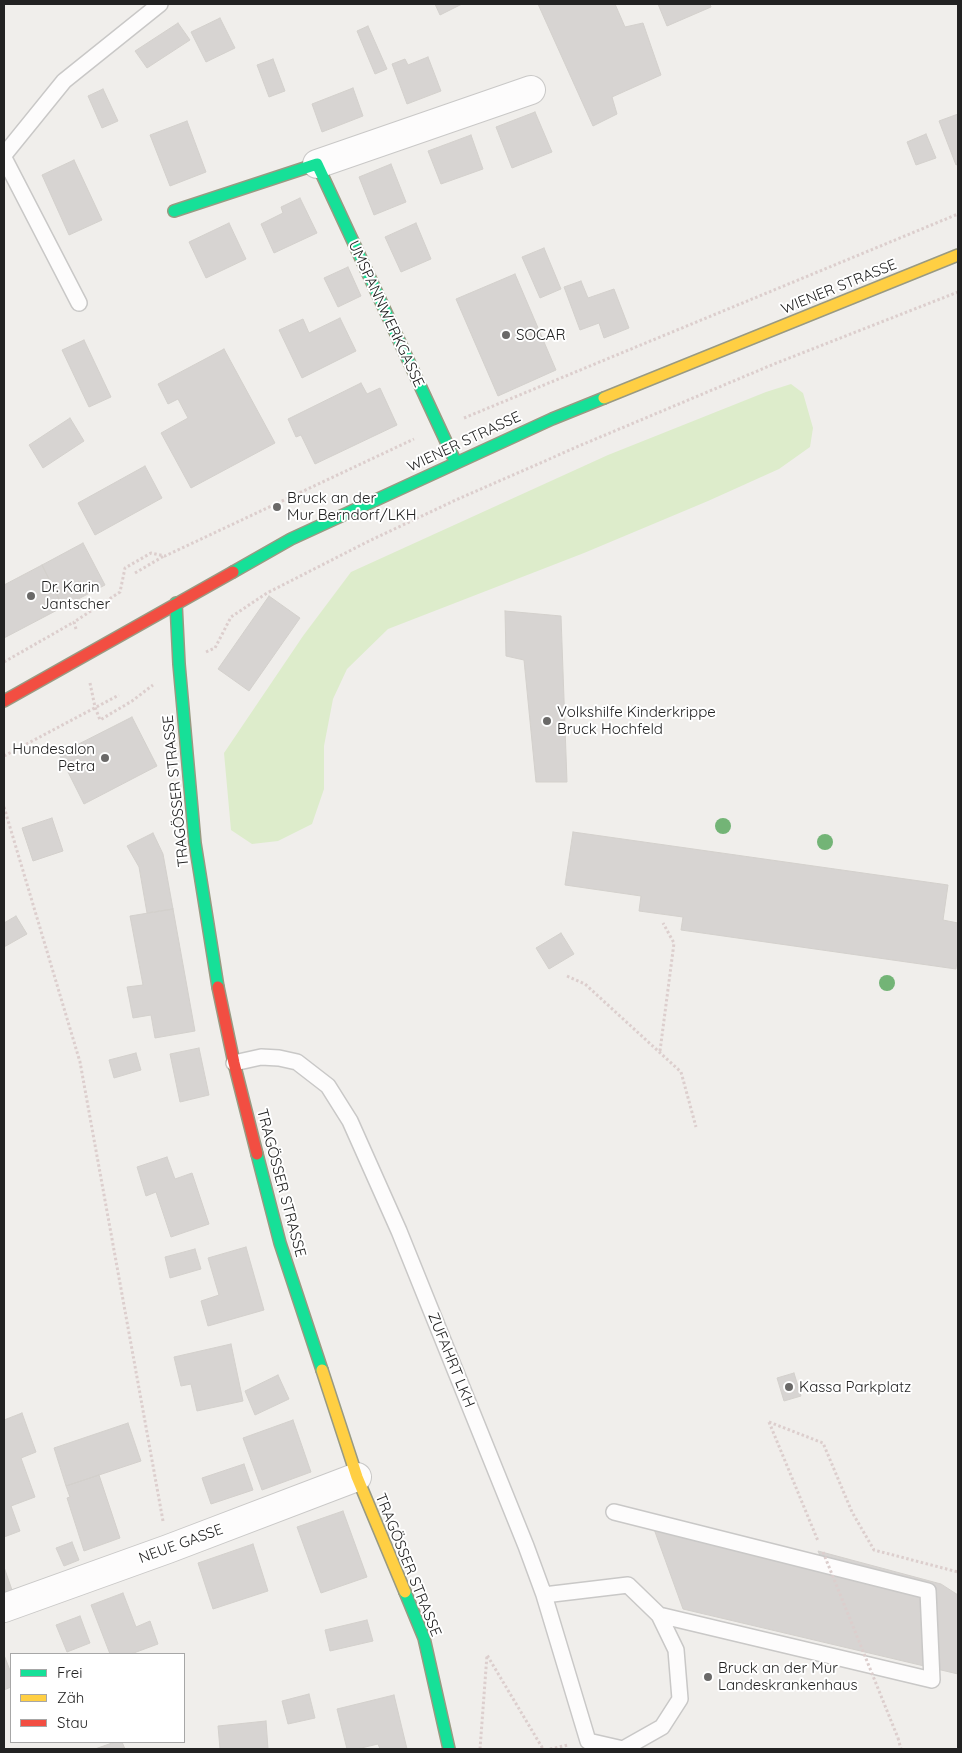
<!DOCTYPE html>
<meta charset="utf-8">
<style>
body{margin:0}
#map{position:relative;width:962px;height:1753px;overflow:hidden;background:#f0eeeb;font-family:Quicksand,sans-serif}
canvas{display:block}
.frame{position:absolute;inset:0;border:5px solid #222;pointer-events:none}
.legend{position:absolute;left:10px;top:1653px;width:175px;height:90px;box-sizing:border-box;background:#fff;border:1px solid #a7a7a7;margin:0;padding:6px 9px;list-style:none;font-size:15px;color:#222}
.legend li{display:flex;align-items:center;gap:10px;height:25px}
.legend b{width:25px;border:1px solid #a7a7a7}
</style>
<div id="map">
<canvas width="962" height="1753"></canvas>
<div class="frame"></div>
<ul class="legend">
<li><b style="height:6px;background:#16e098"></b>Frei</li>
<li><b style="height:6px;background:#ffcf43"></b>Zäh</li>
<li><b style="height:6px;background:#f24e42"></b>Stau</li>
</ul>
</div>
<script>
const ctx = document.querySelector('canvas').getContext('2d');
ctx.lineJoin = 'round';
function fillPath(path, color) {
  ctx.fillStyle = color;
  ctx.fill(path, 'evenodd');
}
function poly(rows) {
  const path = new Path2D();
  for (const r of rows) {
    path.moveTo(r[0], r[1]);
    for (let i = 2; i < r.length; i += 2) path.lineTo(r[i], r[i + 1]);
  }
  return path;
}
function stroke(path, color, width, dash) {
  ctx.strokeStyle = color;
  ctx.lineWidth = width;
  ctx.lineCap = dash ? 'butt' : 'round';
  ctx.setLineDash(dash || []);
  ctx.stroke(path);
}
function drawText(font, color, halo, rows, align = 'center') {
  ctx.font = font + ' Quicksand,sans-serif';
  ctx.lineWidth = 4;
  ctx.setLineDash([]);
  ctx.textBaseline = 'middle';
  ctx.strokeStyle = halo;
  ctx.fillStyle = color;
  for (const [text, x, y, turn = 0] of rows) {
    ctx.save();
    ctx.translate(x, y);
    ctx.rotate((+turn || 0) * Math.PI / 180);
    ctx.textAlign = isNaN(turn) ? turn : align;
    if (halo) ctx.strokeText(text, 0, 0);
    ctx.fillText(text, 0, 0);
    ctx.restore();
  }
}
fillPath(poly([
 [791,384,803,393,813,428,810,447,779,469,708,501,584,553,388,629,347,669,333,699,324,746,324,789,312,824,278,841,252,844,231,830,224,753,303,636,351,572,608,455,766,392]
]), '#ddeccb');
const building = poly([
 [435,4,462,4,440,15,435,4],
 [538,4,615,4,625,27,643,23,661,75,612,97,617,114,593,126,538,4],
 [658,4,710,4,711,7,667,26,658,4],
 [220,18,235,48,206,62,191,32,220,18],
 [178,23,190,40,147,68,135,51,178,23],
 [368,26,387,69,375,74,357,31,368,26],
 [428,57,441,91,407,104,392,64,405,59,408,65,428,57],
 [273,59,285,91,269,97,257,65,273,59],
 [353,88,363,116,322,132,312,104,353,88],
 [103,89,118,121,102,128,88,96,103,89],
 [535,112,552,152,512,168,496,127,535,112],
 [958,114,958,164,956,165,939,121,958,114],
 [187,121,206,172,170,186,150,135,187,121],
 [926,134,936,158,916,165,907,142,926,134],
 [471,135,483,169,441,184,428,151,471,135],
 [74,160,102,220,69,235,42,175,74,160],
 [391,164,406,202,374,215,359,177,391,164],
 [300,198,317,233,274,253,261,224,283,213,281,207,300,198],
 [229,223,246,259,206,278,189,242,229,223],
 [416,223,431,259,401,272,385,237,416,223],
 [544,248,561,289,540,298,522,257,544,248],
 [348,267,361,296,338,307,324,278,348,267],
 [515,274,556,370,498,396,456,299,515,274],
 [581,281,588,298,614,289,629,328,604,338,599,323,580,330,564,287,581,281],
 [340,318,356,351,302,378,279,330,303,319,309,333,340,318],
 [84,340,111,397,89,407,62,350,84,340],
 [224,349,275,443,191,488,161,433,188,418,178,399,168,404,158,384,224,349],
 [361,383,367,394,380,388,397,425,315,464,301,435,296,437,288,419,361,383],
 [70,418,84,441,43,468,29,445,70,418],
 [145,466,162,498,95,535,78,503,145,466],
 [83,543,105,585,63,607,42,565,83,543],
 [42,565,63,607,4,638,4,585,42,565],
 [269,596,300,618,249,691,218,669,269,596],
 [505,611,561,616,567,782,536,782,524,660,506,656,505,611],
 [132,717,157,766,84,804,59,754,132,717],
 [52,818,63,851,33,861,22,828,52,818],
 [573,832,948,885,943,920,958,923,958,952,956,969,681,930,683,917,639,911,641,896,565,885,573,832],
 [153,833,163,854,173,909,147,913,139,867,127,846,153,833],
 [173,909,195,1031,155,1038,151,1015,133,1018,127,987,143,985,130,916,173,909],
 [16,916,27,934,4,947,4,923,16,916],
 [561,933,574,954,549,969,536,948,561,933],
 [199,1048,209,1095,180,1102,170,1054,199,1048],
 [136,1053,141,1070,114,1078,109,1060,136,1053],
 [167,1157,175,1179,192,1173,209,1224,171,1237,156,1192,146,1196,137,1167,167,1157],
 [246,1247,264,1310,208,1326,201,1301,219,1295,208,1258,246,1247],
 [195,1249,201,1269,170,1278,165,1257,195,1249],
 [231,1344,243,1401,197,1411,191,1384,181,1386,174,1357,231,1344],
 [794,1373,801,1396,784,1401,777,1378,794,1373],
 [278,1375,289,1399,255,1415,245,1391,278,1375],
 [22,1413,36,1452,21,1458,35,1497,11,1506,20,1531,4,1537,4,1420,22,1413],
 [293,1420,311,1472,262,1490,243,1438,293,1420],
 [128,1423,141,1461,66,1486,54,1448,128,1423],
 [244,1464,253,1490,211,1504,202,1478,244,1464],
 [99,1475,120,1538,84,1551,67,1498,70,1497,66,1486,99,1475],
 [343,1511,367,1577,321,1593,297,1527,343,1511],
 [654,1529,828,1574,818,1551,941,1584,958,1595,958,1674,683,1609,654,1529],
 [72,1542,79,1560,64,1566,56,1548,72,1542],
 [253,1544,268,1591,213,1609,198,1563,253,1544],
 [4,1567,12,1590,4,1593,4,1567],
 [123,1593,136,1627,150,1621,158,1644,131,1654,110,1654,91,1605,123,1593],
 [80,1616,90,1643,67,1652,56,1625,80,1616],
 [367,1620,373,1641,330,1651,325,1630,367,1620],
 [4,1655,11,1673,11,1687,4,1690,4,1655],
 [309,1694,315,1718,288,1724,282,1701,309,1694],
 [394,1695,407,1749,380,1749,378,1744,357,1749,347,1749,337,1709,394,1695],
 [266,1721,268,1749,220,1749,218,1726,266,1721],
 [115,1742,122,1742,125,1749,95,1749,115,1742]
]);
fillPath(building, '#d7d4d2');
stroke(building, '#d3d0cc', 1);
const lane = poly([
 [4,155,64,81,160,4],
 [4,158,79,303],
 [234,1063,261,1057,279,1058,297,1062,328,1086,350,1121,399,1231,526,1546,544,1595,588,1741,623,1749],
 [614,1512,928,1591,932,1680,659,1615],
 [544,1595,628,1585,659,1615,676,1650,680,1699,662,1727,623,1749]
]);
const street = poly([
 [317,164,531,90],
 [4,1608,168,1549,357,1477]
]);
const fast = poly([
 [174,211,317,164,456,463],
 [233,572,291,539,552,419,604,398],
 [176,603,179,664,195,843,218,987],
 [257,1154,280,1243,322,1370],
 [405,1592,424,1638,449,1749]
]);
const slow = poly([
 [604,398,958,255],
 [322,1370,357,1477,405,1592]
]);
const jam = poly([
 [4,701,233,572],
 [218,987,234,1063,257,1154]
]);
stroke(lane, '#c9c8c7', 18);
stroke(street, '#c9c8c7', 30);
stroke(fast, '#999a82', 14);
stroke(slow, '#999a82', 14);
stroke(jam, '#999a82', 14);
stroke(poly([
 [464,418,958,214],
 [135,573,164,556],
 [76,629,74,622,120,592,125,568,151,553,165,556,414,439],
 [206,652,215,648,231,617,267,593,369,541,460,498,586,443,774,364,958,292],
 [4,662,74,622],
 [90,683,95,707,100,720,132,701,153,685],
 [4,756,119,695],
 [4,807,80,1062,163,1521],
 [567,976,585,984,681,1072,696,1127],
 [660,1051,674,943,663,923],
 [769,1422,823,1443,852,1512,874,1550,958,1572],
 [769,1422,818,1541],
 [898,1738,901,1749],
 [480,1749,487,1655,543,1749],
 [550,1749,568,1745]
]), '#dccecd', 3, [2.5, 2.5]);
stroke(lane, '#fdfcfc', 15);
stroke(street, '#fdfcfc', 28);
stroke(fast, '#16e098', 11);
stroke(slow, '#ffcf43', 11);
stroke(jam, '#f24e42', 11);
stroke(poly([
 [823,1552,898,1738]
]), '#dccecd', 3, [2.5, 2.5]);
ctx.fillStyle = '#73b476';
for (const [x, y] of [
 [723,826],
 [825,842],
 [887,983]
]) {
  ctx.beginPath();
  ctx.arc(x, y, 8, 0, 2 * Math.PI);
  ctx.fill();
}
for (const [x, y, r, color] of [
 [506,335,5,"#6a6968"],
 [277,507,5,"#6a6968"],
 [31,596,5,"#6a6968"],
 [547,721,5,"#6a6968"],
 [105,758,5,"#6a6968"],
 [789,1387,5,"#6a6968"],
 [708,1677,5,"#6a6968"]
]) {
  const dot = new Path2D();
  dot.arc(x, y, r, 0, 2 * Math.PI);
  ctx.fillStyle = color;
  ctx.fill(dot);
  stroke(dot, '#fff', 2);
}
drawText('15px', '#222', '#fff', [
 ["WIENER STRASSE",839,287,-22],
 ["UMSPANNWERKGASSE",386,314,65],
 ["WIENER STRASSE",464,442,-25],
 ["TRAGÖSSER STRASSE",176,791,-96],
 ["TRAGÖSSER STRASSE",281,1183,75],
 ["ZUFAHRT LKH",451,1360,68],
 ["NEUE GASSE",181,1544,-20],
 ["TRAGÖSSER STRASSE",408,1565,68]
]);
drawText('15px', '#222', '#fff', [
 ["SOCAR",516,335],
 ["Bruck an der",287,498],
 ["Mur Berndorf/LKH",287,515],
 ["Dr. Karin",41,587],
 ["Jantscher",41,604],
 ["Volkshilfe Kinderkrippe",557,712],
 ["Bruck Hochfeld",557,729],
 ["Hundesalon",95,749,"right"],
 ["Petra",95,766,"right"],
 ["Kassa Parkplatz",799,1387],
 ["Bruck an der Mur",718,1668],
 ["Landeskrankenhaus",718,1685]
], 'left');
</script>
